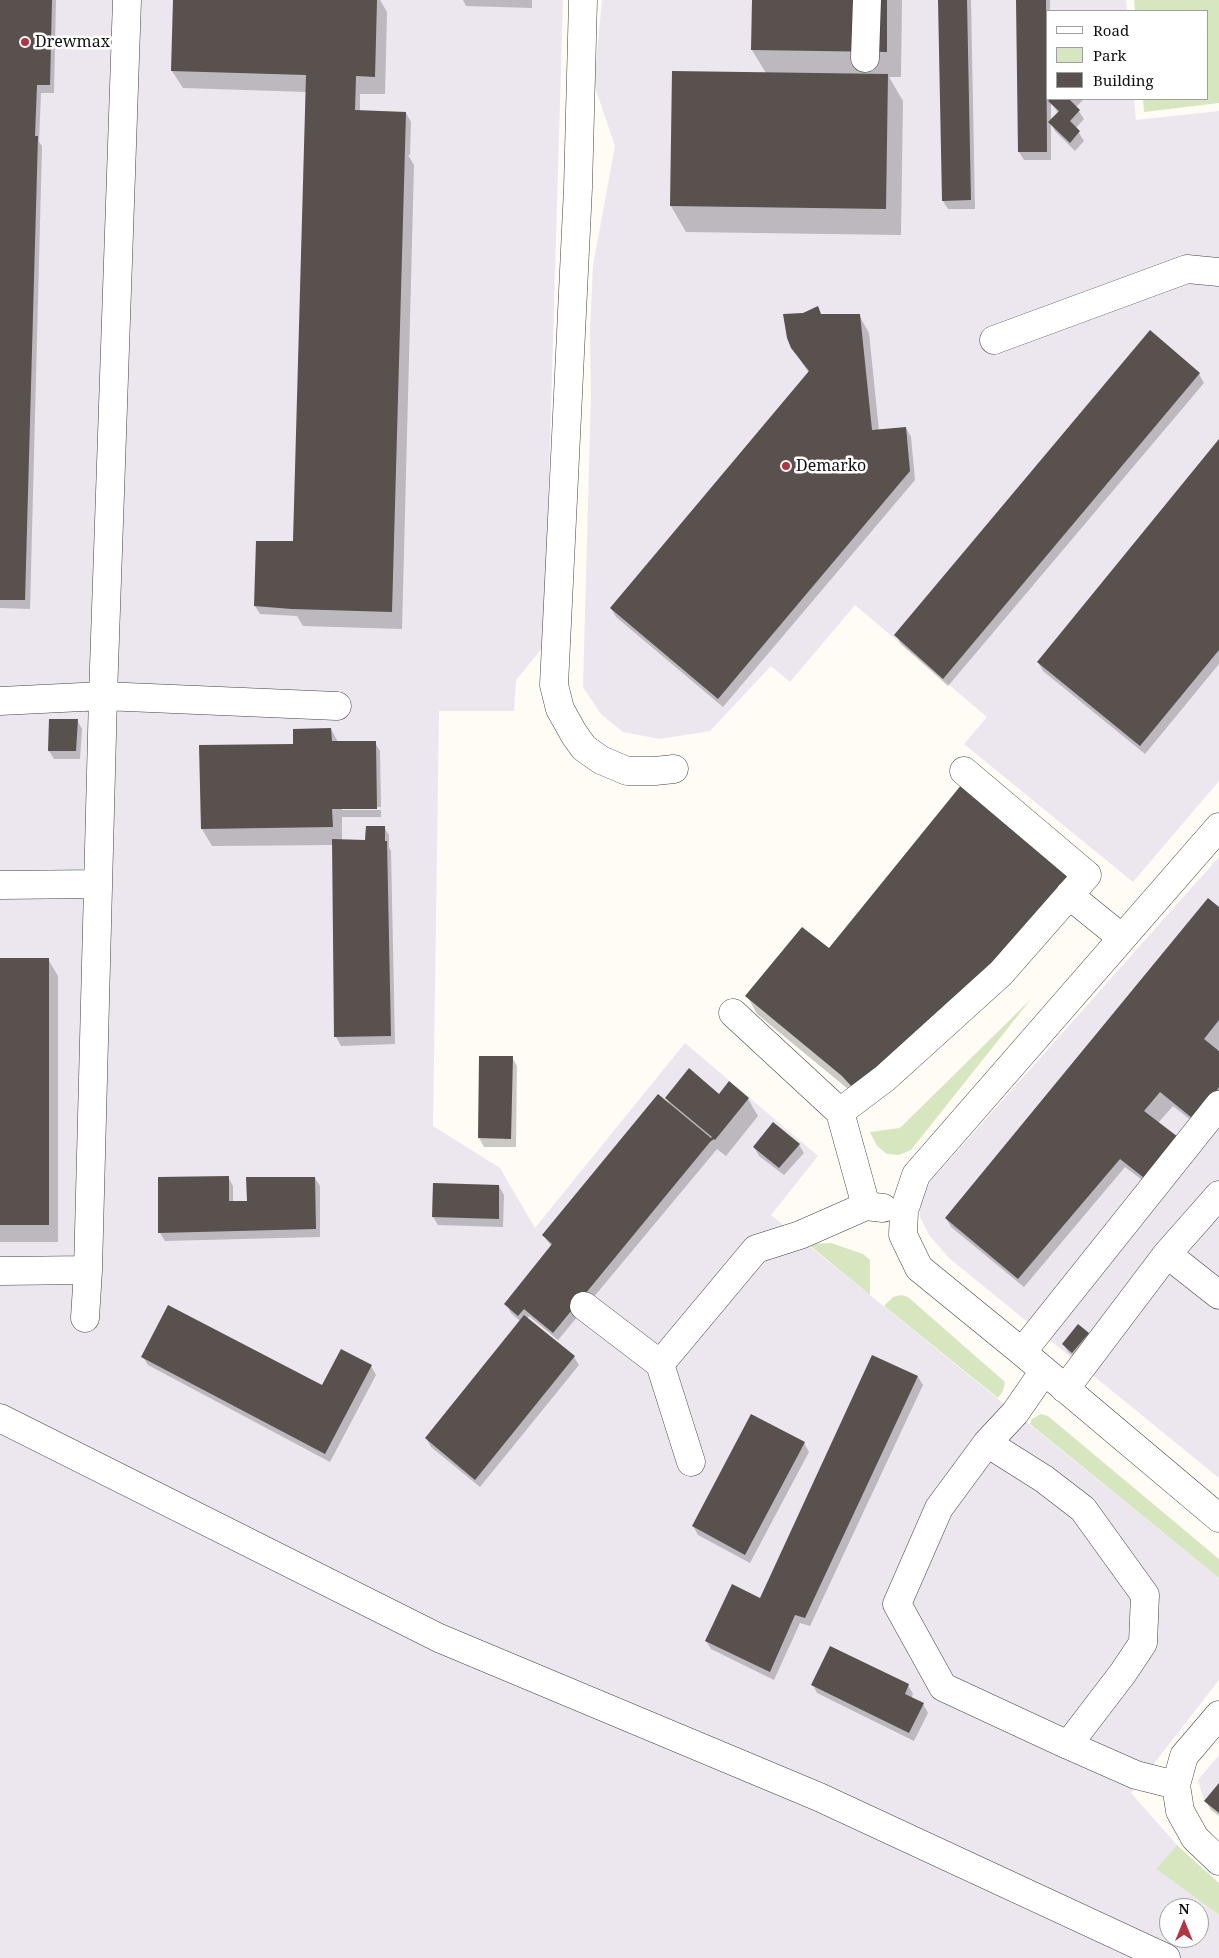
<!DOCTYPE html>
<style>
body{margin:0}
#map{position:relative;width:1219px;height:1958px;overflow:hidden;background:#fefcf4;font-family:"Noto Serif",serif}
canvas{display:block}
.legend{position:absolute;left:1046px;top:10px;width:162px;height:90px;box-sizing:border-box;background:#fff;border:1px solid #9f9f9f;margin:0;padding:6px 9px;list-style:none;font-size:15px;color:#101010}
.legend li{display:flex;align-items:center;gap:10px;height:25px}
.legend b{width:25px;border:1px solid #9f9f9f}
.north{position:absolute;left:1159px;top:1898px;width:50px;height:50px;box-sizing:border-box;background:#fff;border:1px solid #9f9f9f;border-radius:50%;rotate:0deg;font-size:14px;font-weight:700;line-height:20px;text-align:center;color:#101010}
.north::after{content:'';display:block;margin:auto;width:18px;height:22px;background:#b63341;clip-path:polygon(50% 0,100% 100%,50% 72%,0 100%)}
</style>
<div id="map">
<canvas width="1219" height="1958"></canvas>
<ul class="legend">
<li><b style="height:6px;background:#fff"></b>Road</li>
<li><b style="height:14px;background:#d6e7c0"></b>Park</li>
<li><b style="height:14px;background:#58514d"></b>Building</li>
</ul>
<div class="north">N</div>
</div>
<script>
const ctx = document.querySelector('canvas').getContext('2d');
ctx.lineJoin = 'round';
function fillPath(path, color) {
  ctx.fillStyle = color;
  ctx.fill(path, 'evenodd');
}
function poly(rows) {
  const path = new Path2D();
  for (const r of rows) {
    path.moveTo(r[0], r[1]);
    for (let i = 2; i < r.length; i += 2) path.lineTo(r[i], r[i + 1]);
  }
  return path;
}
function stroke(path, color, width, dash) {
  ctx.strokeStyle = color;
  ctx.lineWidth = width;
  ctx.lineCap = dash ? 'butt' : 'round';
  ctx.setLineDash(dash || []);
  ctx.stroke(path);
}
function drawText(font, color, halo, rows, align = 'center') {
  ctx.font = font + ' "Noto Serif",serif';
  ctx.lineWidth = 5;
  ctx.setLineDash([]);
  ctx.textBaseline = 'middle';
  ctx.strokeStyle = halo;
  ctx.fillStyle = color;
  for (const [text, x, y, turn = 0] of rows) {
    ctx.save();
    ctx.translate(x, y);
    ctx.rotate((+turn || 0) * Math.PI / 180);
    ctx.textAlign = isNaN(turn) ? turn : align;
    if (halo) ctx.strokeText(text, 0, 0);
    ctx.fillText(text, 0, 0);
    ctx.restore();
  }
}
fillPath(poly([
 [0,0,563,0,544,646,516,680,514,711,439,711,433,1126,500,1168,535,1228,685,1043,818,1156,771,1215,1219,1578,1219,1680,1131,1793,1177,1845,1156,1869,1219,1915,1219,1958,0,1958],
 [1169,1908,1199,1908,1199,1938,1169,1938],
 [602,0,1126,0,1127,11,1048,11,1048,99,1134,99,1136,120,1219,111,1219,781,1133,882,964,744,987,717,855,605,790,682,771,666,710,731,660,739,623,732,601,714,583,687,591,395,590,331,593,266,615,146,594,84],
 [1219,857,1219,1478,949,1258,929,1235,920,1217,920,1201,929,1183],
 [1219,1755,1219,1813,1204,1801,1198,1780]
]), '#ece6ee');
fillPath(poly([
 [1134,0,1219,0,1219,103,1144,112,1143,99,1208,99,1208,11,1135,11],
 [1031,999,911,1150,899,1155,887,1154,877,1146,870,1132,900,1128],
 [831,1243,863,1254,870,1260,870,1295,808,1244],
 [901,1295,908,1297,1005,1382,1003,1391,998,1398,884,1306,893,1297],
 [1041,1414,1048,1416,1219,1559,1219,1578,1030,1424,1032,1419],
 [1177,1845,1219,1883,1219,1915,1156,1869]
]), '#d6e7c0');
fillPath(poly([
 [0,0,56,0,54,93,41,93,39,142,42,146,30,609,0,608],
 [174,0,380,0,387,12,385,94,360,94,360,112,406,113,411,122,410,155,408,155,414,165,402,629,303,626,297,616,260,614,255,606,295,546,307,92,183,88,172,71],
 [463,0,532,0,532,8,466,6],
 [753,0,902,0,901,77,889,77,903,101,901,235,686,232,671,206,766,73,752,50],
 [939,0,971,0,975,209,948,209,943,201],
 [1017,0,1050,0,1050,11,1048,11,1048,99,1051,99,1051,100,1052,99,1084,99,1076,107,1084,119,1076,128,1084,141,1075,151,1055,131,1051,124,1051,160,1024,160,1019,152],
 [1051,103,1059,114,1051,121],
 [821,315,859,315,869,333,879,431,906,428,911,437,915,480,723,707,616,617,611,608,809,373,792,348],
 [1199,374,1204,383,948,686,901,644,896,635],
 [1219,441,1219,664,1145,754,1043,671,1038,662],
 [77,720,82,729,80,759,54,759,49,751],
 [331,729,338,742,375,743,380,751,381,807,342,808,342,810,381,810,381,817,342,817,342,841,367,841,384,827,389,835,389,847,391,851,395,1044,341,1046,336,1037,333,845,212,846,202,829,294,745],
 [1084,895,854,1094,757,1014,747,996,829,950],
 [1219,909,1219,1049,1217,1051,1219,1053,1219,1103,1202,1129,1173,1106,1158,1123,1154,1189,1125,1167,1024,1287,951,1227,946,1218],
 [0,959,48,959,58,976,58,1242,0,1242],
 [481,1057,512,1057,517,1066,516,1147,484,1147,479,1138],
 [719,1095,748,1099,758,1116,726,1156,717,1149,558,1340,529,1316,527,1319,574,1357,579,1365,480,1487,431,1447,426,1438,520,1321,511,1313,506,1304,552,1247,543,1235,671,1106,666,1098],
 [799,1145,804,1153,784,1175,759,1156,754,1147],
 [228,1177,233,1186,233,1202,248,1202,315,1178,320,1186,320,1237,165,1241,160,1233],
 [499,1186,504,1195,503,1227,438,1225,433,1217],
 [1078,1325,1088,1334,1093,1343,1078,1360,1068,1352,1063,1344],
 [143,1357,322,1387,371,1366,376,1375,330,1462,148,1365],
 [918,1377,923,1385,810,1626,800,1623,774,1680,711,1649,706,1641,760,1599],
 [804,1443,809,1452,750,1563,698,1535,693,1526],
 [813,1685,908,1685,913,1694,911,1699,923,1704,928,1713,914,1741,817,1693],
 [1219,1784,1219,1816,1211,1810,1206,1801]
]), '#0003');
fillPath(poly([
 [0,0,52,0,50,85,37,85,35,136,38,136,25,600,0,600],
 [173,0,377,0,375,77,356,76,355,110,406,112,392,612,292,609,254,606,256,541,293,541,306,75,171,71],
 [752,0,887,0,887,52,751,50],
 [938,0,967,0,971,200,942,201],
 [1016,0,1046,0,1047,152,1018,152],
 [672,71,888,74,886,209,670,206],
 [1051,99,1072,99,1070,100,1080,110,1070,121,1080,131,1070,143,1048,122,1059,111,1048,101],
 [818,306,821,314,860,314,872,430,906,427,910,471,718,699,610,608,809,371,791,348,787,338,783,314,803,313],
 [1150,330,1200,373,943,679,894,635],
 [1219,439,1219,650,1140,746,1037,662],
 [49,719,78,719,76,751,48,751],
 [331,728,332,741,376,741,377,809,332,809,333,827,201,829,199,745,293,744,293,729],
 [962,784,1075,876,1048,907,935,1019,853,1088,842,1076,745,996,802,927,829,948],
 [366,826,385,826,385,841,387,841,391,1036,334,1037,332,839,365,840],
 [1208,898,1219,907,1219,1020,1204,1039,1219,1051,1219,1087,1197,1122,1160,1092,1144,1111,1182,1140,1148,1181,1120,1159,1018,1279,945,1218],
 [0,958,49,958,49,1225,0,1225],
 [479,1056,513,1056,511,1139,478,1138],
 [689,1068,719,1094,729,1081,749,1098,715,1140,714,1139,710,1142,553,1333,524,1309,518,1316,504,1304,552,1244,542,1235,658,1094,711,1138,712,1137,665,1098],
 [773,1122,800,1144,779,1168,753,1147],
 [229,1176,229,1201,247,1201,246,1177,315,1177,316,1229,158,1233,158,1177],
 [433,1183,499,1185,499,1219,432,1217],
 [168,1305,322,1385,341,1349,372,1365,325,1454,141,1357],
 [524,1315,575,1356,475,1480,425,1438],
 [1078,1324,1089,1333,1072,1353,1062,1344],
 [872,1355,918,1376,805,1618,795,1615,770,1672,705,1641,732,1584,760,1598],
 [751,1414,805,1442,745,1555,692,1526],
 [830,1646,909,1684,905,1694,924,1703,909,1733,811,1685],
 [1219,1783,1219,1813,1204,1801]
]), '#58514d');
const minor = poly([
 [583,0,578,188,554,685,560,709,574,734,584,748,601,760,627,771,655,771,674,769],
 [865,58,867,0],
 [994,340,1187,269,1219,272],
 [0,701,103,696,337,706],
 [1219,827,916,1175,904,1211,903,1235,919,1268,1022,1352,1219,1518],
 [0,885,98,884],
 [1069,895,1122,938],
 [733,1013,840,1112],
 [866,1206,840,1112,885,1078,1001,973,1087,875,964,771],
 [1167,1254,1219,1295],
 [0,1271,88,1270],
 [584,1306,660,1364,691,1462],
 [85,1318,88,1270,103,696,127,0],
 [1022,1352,1219,1105],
 [660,1364,756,1249,800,1235,866,1206,883,1208],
 [1065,1389,1167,1254,1219,1195],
 [0,1418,439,1638,819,1797,1166,1958],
 [987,1443,1044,1479,1083,1509,1145,1595,1143,1643,1123,1673,1068,1745,943,1687,897,1604,939,1508,987,1443,1015,1413,1044,1371],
 [1219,1715,1184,1756,1176,1785,1180,1811,1195,1838,1219,1861],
 [1068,1745,1136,1775,1176,1785]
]);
stroke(minor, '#434343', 29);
stroke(minor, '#fff', 28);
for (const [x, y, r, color] of [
 [25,42,5,"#b63341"],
 [786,466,5,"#b63341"]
]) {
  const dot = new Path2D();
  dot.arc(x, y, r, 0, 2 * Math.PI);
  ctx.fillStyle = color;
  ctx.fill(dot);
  stroke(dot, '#fff', 2);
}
drawText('16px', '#101010', '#fff', [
 ["Drewmax",35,42],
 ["Demarko",796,466]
], 'left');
</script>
